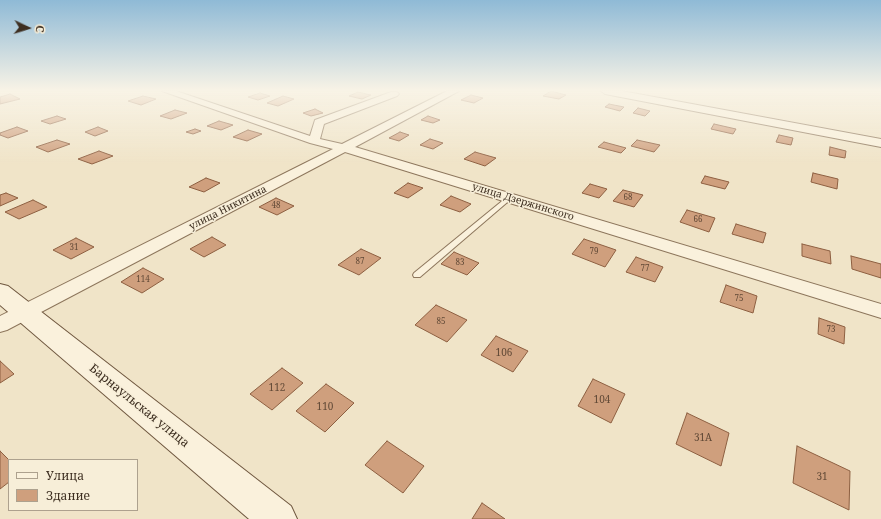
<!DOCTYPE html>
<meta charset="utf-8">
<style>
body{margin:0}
#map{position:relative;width:881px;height:519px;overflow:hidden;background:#f0e4c8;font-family:"Noto Serif",serif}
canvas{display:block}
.legend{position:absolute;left:8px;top:459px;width:130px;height:52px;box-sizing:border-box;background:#f7eed8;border:1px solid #ada18e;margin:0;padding:5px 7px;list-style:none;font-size:12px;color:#3d2e20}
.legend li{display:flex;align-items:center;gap:8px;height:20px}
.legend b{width:20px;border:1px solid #ada18e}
.north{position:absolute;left:8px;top:8px;width:40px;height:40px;-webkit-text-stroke:3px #f7eed8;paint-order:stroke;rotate:94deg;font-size:11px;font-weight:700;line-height:16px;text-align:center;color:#3d2e20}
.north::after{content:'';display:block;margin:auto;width:14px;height:18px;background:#3d2e20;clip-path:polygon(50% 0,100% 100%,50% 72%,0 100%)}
</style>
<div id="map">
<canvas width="881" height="519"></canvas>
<ul class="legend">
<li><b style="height:5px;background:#faf1dc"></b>Улица</li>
<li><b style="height:11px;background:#cf9f7d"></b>Здание</li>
</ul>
<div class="north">С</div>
</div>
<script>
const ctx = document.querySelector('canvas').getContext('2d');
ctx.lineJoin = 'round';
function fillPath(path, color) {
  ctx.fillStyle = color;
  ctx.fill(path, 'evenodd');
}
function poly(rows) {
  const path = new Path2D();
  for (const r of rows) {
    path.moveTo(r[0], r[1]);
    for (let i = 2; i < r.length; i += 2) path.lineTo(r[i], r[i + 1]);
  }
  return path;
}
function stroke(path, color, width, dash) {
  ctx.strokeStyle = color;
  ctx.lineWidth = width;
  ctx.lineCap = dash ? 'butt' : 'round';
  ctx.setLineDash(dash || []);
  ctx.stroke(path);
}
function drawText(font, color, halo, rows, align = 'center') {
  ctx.font = font + ' "Noto Serif",serif';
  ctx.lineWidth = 3;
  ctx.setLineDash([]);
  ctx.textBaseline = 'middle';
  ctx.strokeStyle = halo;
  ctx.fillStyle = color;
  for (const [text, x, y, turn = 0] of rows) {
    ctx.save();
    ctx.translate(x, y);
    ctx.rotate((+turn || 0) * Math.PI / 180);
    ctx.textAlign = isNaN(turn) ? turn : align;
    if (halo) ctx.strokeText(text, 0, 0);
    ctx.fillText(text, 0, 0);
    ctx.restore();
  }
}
const building = poly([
 [551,91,566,95,559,99,543,96,551,91],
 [358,92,371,95,362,99,349,96,358,92],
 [260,93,270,96,258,100,248,97,260,93],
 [10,94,20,99,0,104,0,97,10,94],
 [471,95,483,98,474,103,461,100,471,95],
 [143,96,156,99,141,105,128,101,143,96],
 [283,96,294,99,278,106,267,103,283,96],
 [609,104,624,107,620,111,605,107,609,104],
 [638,108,650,111,645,116,633,113,638,108],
 [315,109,323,113,311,116,303,113,315,109],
 [175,110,187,113,171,119,160,116,175,110],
 [57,116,66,119,50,124,41,121,57,116],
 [428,116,440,120,433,123,421,120,428,116],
 [219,121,233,125,221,130,207,126,219,121],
 [714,124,736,129,733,134,711,129,714,124],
 [17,127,28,131,8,138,0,135,0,133,17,127],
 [98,127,108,131,95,136,85,132,98,127],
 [195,129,201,131,193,134,186,132,195,129],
 [248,130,262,134,247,141,233,137,248,130],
 [400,132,409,135,399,141,389,138,400,132],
 [779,135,793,138,791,145,776,142,779,135],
 [430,139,443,143,433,149,420,145,430,139],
 [57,140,70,144,48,152,36,147,57,140],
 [637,140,660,145,654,152,631,146,637,140],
 [604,142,626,148,621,153,598,147,604,142],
 [830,147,846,151,845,158,829,155,830,147],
 [99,151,113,156,92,164,78,159,99,151],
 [475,152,496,158,485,166,464,159,475,152],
 [813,173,838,179,837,189,811,182,813,173],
 [705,176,729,182,725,189,701,183,705,176],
 [206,178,220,183,204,192,189,187,206,178],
 [408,183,423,188,408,198,394,193,408,183],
 [590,184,607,189,599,198,582,193,590,184],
 [623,190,643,195,634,207,613,201,623,190],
 [6,193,18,198,0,206,0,195,6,193],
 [451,196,471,204,460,212,440,205,451,196],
 [276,198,294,206,277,215,259,207,276,198],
 [33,200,47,207,19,219,5,212,33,200],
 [687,210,715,218,709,232,680,222,687,210],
 [736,224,766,233,763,243,732,234,736,224],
 [212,237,226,245,204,257,190,249,212,237],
 [76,238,94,247,71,259,53,250,76,238],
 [584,239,616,250,605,267,572,254,584,239],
 [802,244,830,251,831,264,802,256,802,244],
 [361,249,381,258,359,275,338,265,361,249],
 [454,252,479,263,467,275,441,264,454,252],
 [851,256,881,264,881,278,852,269,851,256],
 [636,257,663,267,655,282,626,272,636,257],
 [143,268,164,279,142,293,121,282,143,268],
 [726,285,757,296,753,313,720,302,726,285],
 [436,305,467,320,447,342,415,325,436,305],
 [819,318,845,327,844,344,818,334,819,318],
 [496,336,528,351,513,372,481,355,496,336],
 [0,361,14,374,0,383,0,361],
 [282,368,303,383,272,410,250,394,282,368],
 [593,379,625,394,611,423,578,406,593,379],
 [326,384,354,403,325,432,296,411,326,384],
 [687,413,729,433,721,466,676,444,687,413],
 [387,441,424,466,403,493,365,465,387,441],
 [797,446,850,471,849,510,793,483,797,446],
 [0,451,9,460,9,482,0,489,0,451],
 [482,503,505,519,472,519,482,503]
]);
fillPath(building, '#cf9f7d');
stroke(building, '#8d5f41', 1);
const lane = poly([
 [509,196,512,198,511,199,420,277,414,277,413,275,414,273,507,197,509,196]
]);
const street = poly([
 [162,91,176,91,310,136,315,120,391,92,397,92,399,94,397,96,324,124,320,139,342,144,447,91,459,91,355,147,881,304,881,318,345,152,7,330,0,332,0,316,333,149,310,143,162,91],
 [601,91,622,91,881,139,881,147,605,94,601,91]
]);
const secondary = poly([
 [0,284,8,286,291,506,297,519,249,519,0,305,0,284]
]);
stroke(lane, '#8d765c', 2);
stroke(street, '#8d765c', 2);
stroke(secondary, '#6f573f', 2);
fillPath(lane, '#faf1dc');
fillPath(street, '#faf1dc');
fillPath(secondary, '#faf1dc');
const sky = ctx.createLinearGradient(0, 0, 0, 164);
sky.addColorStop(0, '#8fbad6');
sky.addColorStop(0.55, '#f8f3e6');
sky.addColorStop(1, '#f8f3e600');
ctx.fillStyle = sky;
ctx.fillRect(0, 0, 881, 164);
drawText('8px', '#624a37', null, [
 ["68",628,198],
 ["48",276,206],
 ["66",698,220],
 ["31",74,248],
 ["79",594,252],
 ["87",360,262],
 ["83",460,263],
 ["77",645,269],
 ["114",143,280],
 ["75",739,299],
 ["85",441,322],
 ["73",831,330]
]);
drawText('10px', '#3d2e20', '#f7eed8', [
 ["улица Дзержинского",523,202,17],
 ["улица Никитина",228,208,-27]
]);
drawText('10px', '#624a37', null, [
 ["106",504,353],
 ["112",277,388],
 ["104",602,400],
 ["110",325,407],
 ["31А",703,438],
 ["31",822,477]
]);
drawText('12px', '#3d2e20', '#f7eed8', [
 ["Барнаульская улица",139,406,39]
]);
</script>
